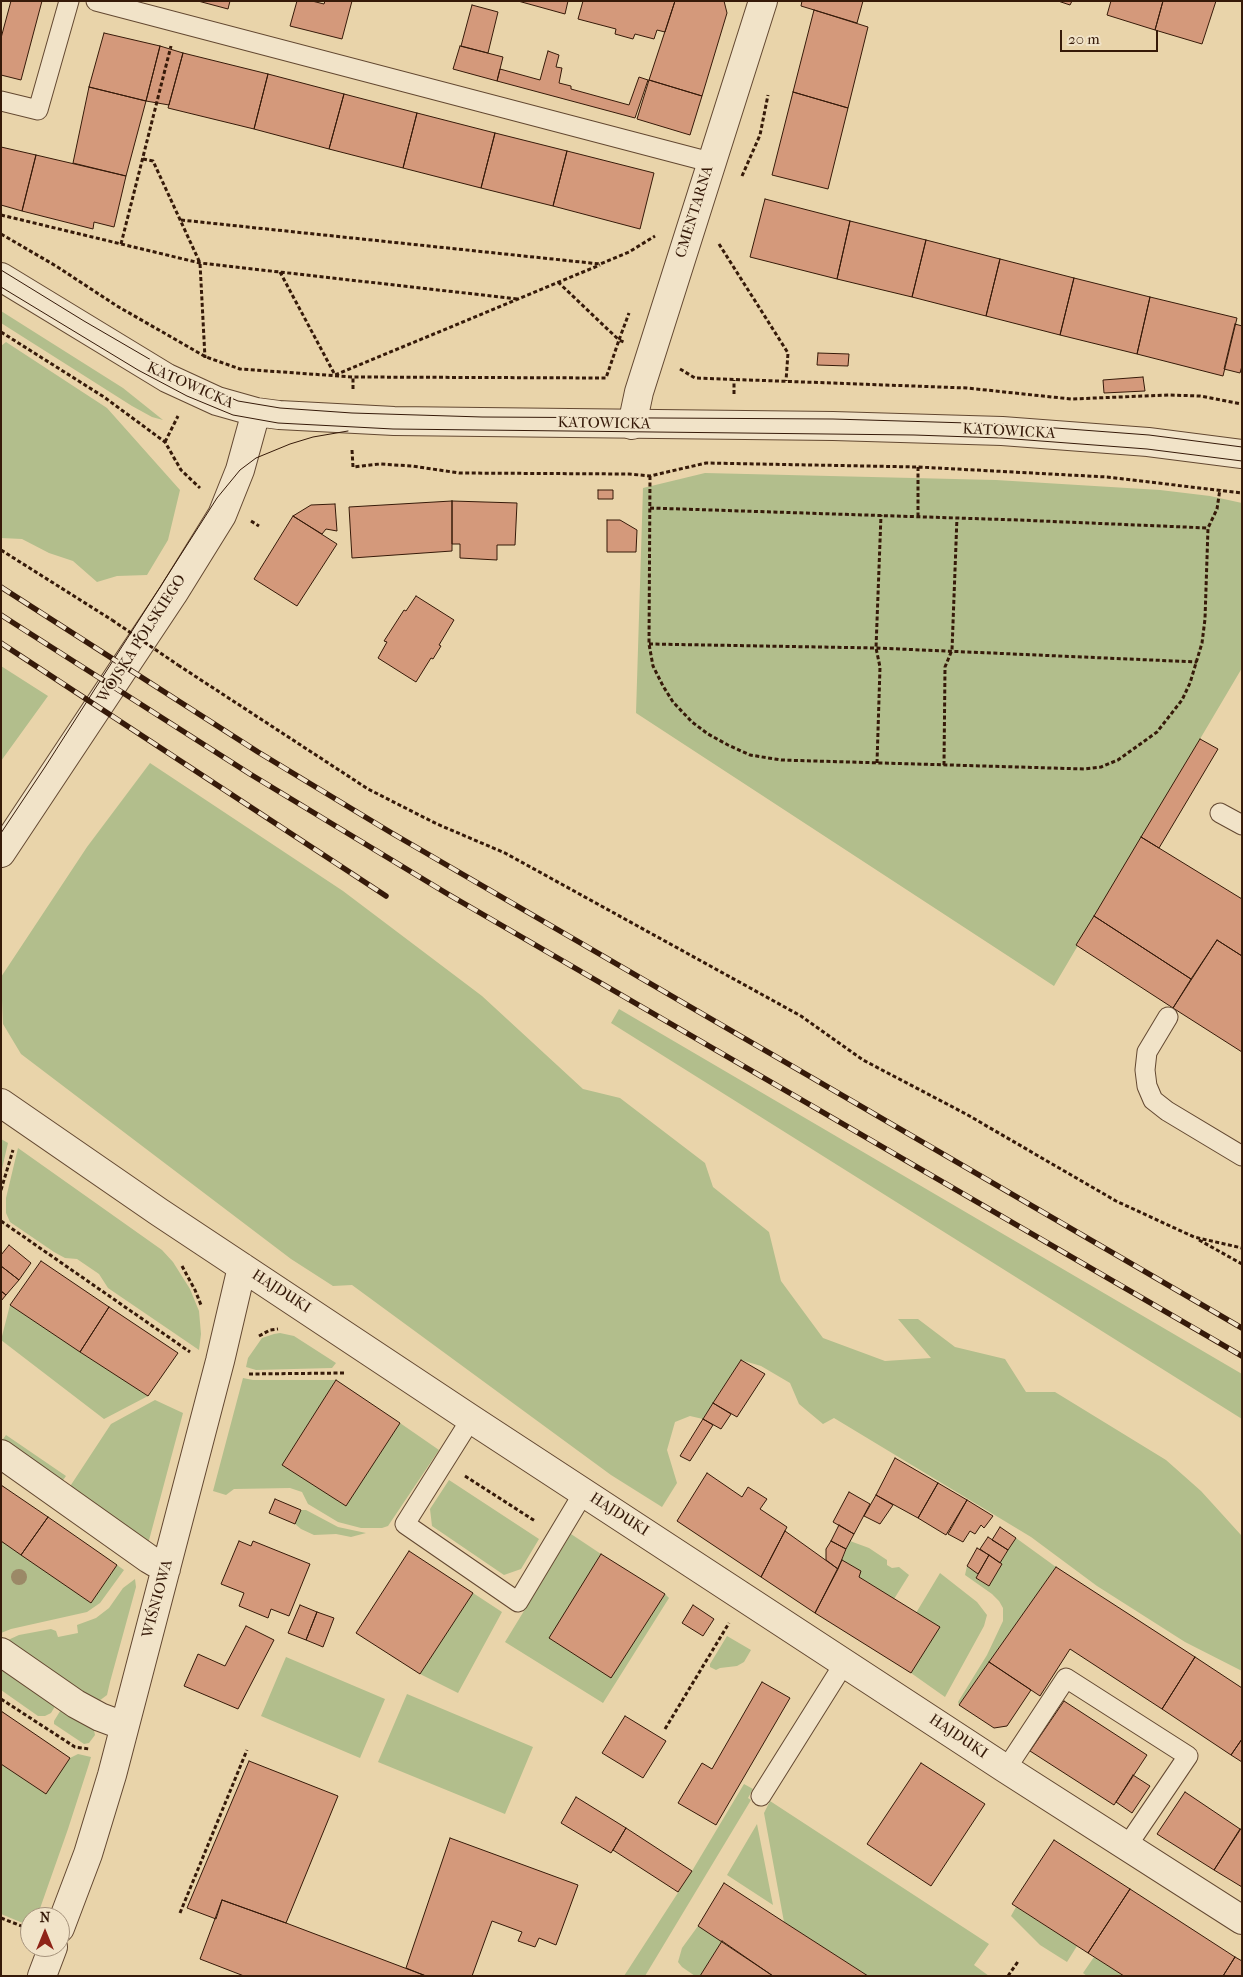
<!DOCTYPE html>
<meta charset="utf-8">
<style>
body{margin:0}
#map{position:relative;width:1243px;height:1977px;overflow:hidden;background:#e9d4aa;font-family:"IM FELL French Canon",serif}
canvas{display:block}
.frame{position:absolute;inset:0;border:2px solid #361a09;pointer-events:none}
.north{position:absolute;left:20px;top:1907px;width:50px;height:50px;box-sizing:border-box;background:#f1e3c8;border:1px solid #a6937c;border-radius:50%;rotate:0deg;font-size:14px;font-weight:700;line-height:20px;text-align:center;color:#361a09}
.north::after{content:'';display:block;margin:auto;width:18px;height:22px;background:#8f2418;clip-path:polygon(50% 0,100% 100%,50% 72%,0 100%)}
.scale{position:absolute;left:1060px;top:30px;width:98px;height:22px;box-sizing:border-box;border:2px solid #361a09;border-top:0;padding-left:6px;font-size:15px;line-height:18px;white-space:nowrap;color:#361a09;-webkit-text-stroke:4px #f1e3c8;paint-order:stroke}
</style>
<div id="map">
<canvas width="1243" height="1977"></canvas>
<div class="frame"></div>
<div class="north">N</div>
<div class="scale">20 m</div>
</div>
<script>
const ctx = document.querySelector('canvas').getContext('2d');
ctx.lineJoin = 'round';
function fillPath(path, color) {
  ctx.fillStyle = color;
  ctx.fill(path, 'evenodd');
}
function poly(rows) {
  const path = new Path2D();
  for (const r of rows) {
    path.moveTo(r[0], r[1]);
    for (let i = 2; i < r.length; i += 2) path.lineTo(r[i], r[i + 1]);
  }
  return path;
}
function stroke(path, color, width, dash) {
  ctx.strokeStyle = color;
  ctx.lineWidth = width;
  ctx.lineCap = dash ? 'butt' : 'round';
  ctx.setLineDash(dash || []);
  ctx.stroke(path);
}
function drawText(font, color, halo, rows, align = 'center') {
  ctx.font = font + ' "IM FELL French Canon",serif';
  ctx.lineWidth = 4;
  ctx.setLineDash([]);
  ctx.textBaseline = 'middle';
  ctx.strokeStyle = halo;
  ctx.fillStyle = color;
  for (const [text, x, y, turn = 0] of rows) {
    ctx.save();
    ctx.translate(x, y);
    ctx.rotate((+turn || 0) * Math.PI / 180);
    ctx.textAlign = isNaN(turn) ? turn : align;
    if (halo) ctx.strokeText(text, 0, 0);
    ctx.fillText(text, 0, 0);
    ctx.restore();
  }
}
fillPath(poly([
 [1,311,123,388,163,420,152,417,132,406,1,323],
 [6,342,107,408,180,490,168,540,147,575,117,576,97,582,73,561,49,553,22,539,1,538,1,346],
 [705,473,996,480,1160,490,1210,496,1242,503,1242,668,1054,986,636,713,643,488],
 [1,666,48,696,1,761],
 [150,763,343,891,482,996,583,1089,620,1098,705,1163,713,1187,769,1232,781,1281,823,1338,885,1361,931,1358,898,1319,918,1319,955,1347,1005,1359,1026,1392,1055,1392,1166,1460,1201,1491,1241,1535,1242,1533,1242,1671,1185,1642,1097,1586,1031,1537,834,1418,823,1424,799,1404,790,1383,761,1366,741,1360,703,1419,690,1416,675,1422,667,1450,677,1483,662,1507,611,1475,352,1285,333,1286,291,1259,21,1054,3,1024,1,977,87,847],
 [619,1009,1242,1374,1242,1419,611,1023],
 [1,1139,8,1143,1,1173],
 [18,1148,162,1250,173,1262,190,1289,199,1311,201,1334,199,1350,108,1288,99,1274,77,1259,65,1258,54,1252,10,1222,6,1213,6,1198],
 [10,1305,80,1352,148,1396,104,1419,1,1340],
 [280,1333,294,1336,336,1363,332,1368,256,1370,246,1367,248,1358,262,1338,274,1334],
 [243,1378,253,1380,336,1380,282,1465,346,1506,400,1423,439,1450,388,1526,382,1528,361,1528,338,1522,308,1504,302,1492,290,1488,234,1489,226,1495,213,1491],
 [155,1400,183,1413,148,1544,67,1491,111,1424],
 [6,1435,66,1476,61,1483,1,1442],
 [449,1480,539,1539,521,1569,504,1575,432,1526,430,1509],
 [301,1510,306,1510,338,1527,366,1533,351,1537,336,1534,314,1535,301,1529,295,1524],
 [571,1534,601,1554,550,1639,611,1677,665,1594,669,1598,603,1703,505,1642],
 [1016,1538,1056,1567,959,1705,958,1702,987,1655,1003,1621,1003,1608,999,1601,992,1594,965,1575,967,1566,978,1574,976,1578,989,1586,1002,1564,1000,1563],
 [1,1541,91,1603,117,1565,124,1570,100,1603,87,1612,11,1629,1,1633],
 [850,1541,869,1548,887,1560,887,1565,892,1568,899,1567,909,1575,894,1599,859,1577,861,1571,842,1560],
 [940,1573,977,1602,987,1615,984,1626,945,1697,911,1673,939,1628,916,1613],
 [135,1579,136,1587,110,1682,107,1695,99,1701,91,1702,8,1640,19,1635,51,1629,56,1631,58,1637,78,1633,77,1625,96,1618,109,1608,123,1588],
 [473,1593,502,1612,458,1693,420,1674],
 [727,1636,751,1650,744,1662,737,1666,720,1668,716,1670,710,1667,710,1664],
 [286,1657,385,1699,360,1758,261,1716],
 [1,1660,57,1703,51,1713,45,1716,38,1716,1,1690],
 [407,1694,533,1747,505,1814,378,1762],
 [62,1708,90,1724,94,1730,95,1735,89,1743,84,1744,54,1724,54,1721],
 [78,1754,91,1757,89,1764,68,1829,37,1917,30,1917,30,1926,1,1914,1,1764,46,1794,70,1758],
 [744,1784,753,1789,748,1798,751,1800,645,1976,624,1976,692,1871],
 [770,1801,989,1944,974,1965,989,1976,868,1976,784,1922,764,1813],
 [757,1824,773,1905,727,1875],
 [1016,1907,1077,1946,1067,1962,1040,1945,1011,1916],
 [698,1926,722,1941,700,1976,695,1976,682,1967,678,1962,682,1948],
 [1094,1957,1124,1976,1087,1976,1083,1973]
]), '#b2be8c');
const building = poly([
 [11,1,42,1,21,80,1,75,1,38,11,1],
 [198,1,230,1,228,9,198,1],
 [297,1,312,1,324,4,325,1,352,1,342,39,290,26,297,1],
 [518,1,568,1,565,14,518,1],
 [583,1,675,1,665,32,657,30,654,39,635,34,633,39,615,34,616,29,578,19,583,1],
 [675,1,724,1,727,13,702,96,649,80,675,1],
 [802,1,863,1,857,23,801,6,802,1],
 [1058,1,1072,1,1070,5,1058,1],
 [1111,1,1163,1,1155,30,1107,15,1111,1],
 [1163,1,1216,1,1202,44,1155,30,1163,1],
 [472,5,498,12,488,53,461,46,472,5],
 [814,10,868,27,848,108,793,92,814,10],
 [104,33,160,46,146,101,89,87,104,33],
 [160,46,183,53,169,105,146,101,160,46],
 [460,46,503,57,497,81,453,69,460,46],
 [548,51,559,55,556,67,562,68,559,83,571,86,571,89,629,105,639,77,648,80,635,118,497,81,500,69,540,80,548,51],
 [183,53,268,74,254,129,168,108,183,53],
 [268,74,344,94,329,149,254,129,268,74],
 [649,80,702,96,690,135,637,119,649,80],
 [89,87,146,101,126,176,73,163,89,87],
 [793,92,848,108,828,189,772,175,793,92],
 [344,94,417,113,403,168,329,149,344,94],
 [417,113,495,133,481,188,403,168,417,113],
 [495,133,567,151,553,206,481,188,495,133],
 [1,147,36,155,22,211,1,205,1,147],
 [567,151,654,173,640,229,553,206,567,151],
 [36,155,126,176,114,227,94,222,93,229,22,211,36,155],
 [765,199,850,221,837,279,750,257,765,199],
 [850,221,926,240,912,297,837,279,850,221],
 [926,240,1000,259,986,316,912,297,926,240],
 [1000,259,1074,278,1060,335,986,316,1000,259],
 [1074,278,1150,297,1137,354,1060,335,1074,278],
 [1150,297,1237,318,1223,376,1137,354,1150,297],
 [1235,324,1242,326,1242,366,1240,373,1224,369,1235,324],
 [818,353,849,354,848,366,817,365,818,353],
 [1143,377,1145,391,1104,393,1103,380,1143,377],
 [598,490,613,490,613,499,598,499,598,490],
 [452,501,452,551,352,558,349,507,452,501],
 [452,501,517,503,515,545,497,545,497,560,460,558,460,544,452,544,452,501],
 [335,504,337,531,326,529,322,534,293,516,311,505,335,504],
 [293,516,337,544,297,606,254,579,293,516],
 [607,520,620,520,637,530,636,552,607,552,607,520],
 [416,596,454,620,439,645,441,646,433,659,431,658,416,682,378,658,387,642,384,641,404,610,406,611,416,596],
 [1200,739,1218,749,1159,848,1141,837,1200,739],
 [1141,837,1242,899,1242,956,1217,940,1191,979,1094,916,1141,837],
 [1094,916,1191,979,1173,1008,1076,945,1094,916],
 [1217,940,1242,956,1242,1052,1173,1008,1217,940],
 [9,1245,31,1263,19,1280,1,1266,1,1255,9,1245],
 [41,1261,109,1307,80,1352,10,1305,41,1261],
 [1,1266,19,1280,6,1295,1,1291,1,1266],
 [1,1291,6,1295,1,1301,1,1291],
 [109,1307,178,1353,148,1396,80,1352,109,1307],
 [741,1360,765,1374,737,1417,713,1403,741,1360],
 [336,1380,400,1423,346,1506,282,1465,336,1380],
 [713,1403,731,1414,721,1429,703,1419,713,1403],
 [703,1419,713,1425,690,1461,680,1456,703,1419],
 [895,1458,938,1483,918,1518,876,1495,895,1458],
 [707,1473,742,1497,748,1487,767,1499,760,1509,787,1527,761,1577,677,1521,707,1473],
 [938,1483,967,1500,946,1535,918,1518,938,1483],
 [1,1485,48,1517,21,1555,1,1541,1,1485],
 [849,1492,870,1504,854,1534,833,1522,849,1492],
 [876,1495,893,1505,880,1524,864,1516,876,1495],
 [275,1499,301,1510,295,1524,269,1513,275,1499],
 [967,1500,993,1516,984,1528,981,1525,975,1534,970,1531,963,1542,948,1534,967,1500],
 [48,1517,117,1565,91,1603,21,1555,48,1517],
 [839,1525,854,1534,846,1549,831,1541,839,1525],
 [1000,1527,1016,1538,1008,1550,992,1540,1000,1527],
 [785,1531,838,1569,815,1613,761,1577,785,1531],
 [988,1537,1008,1550,1000,1563,980,1549,988,1537],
 [239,1541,251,1546,253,1541,310,1564,289,1616,271,1609,268,1618,239,1606,244,1593,221,1584,239,1541],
 [831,1541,846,1549,838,1569,826,1560,826,1549,831,1541],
 [977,1548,989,1555,978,1574,967,1566,977,1548],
 [409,1551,473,1593,420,1674,356,1633,409,1551],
 [601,1554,665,1594,611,1678,549,1638,601,1554],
 [989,1555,1002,1564,989,1586,976,1578,989,1555],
 [842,1560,861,1571,859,1577,940,1627,911,1673,815,1613,842,1560],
 [1056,1567,1195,1657,1162,1709,1070,1649,1040,1696,989,1662,1056,1567],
 [300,1605,317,1612,306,1640,288,1633,300,1605],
 [693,1605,714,1619,703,1636,682,1623,693,1605],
 [317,1612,334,1618,323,1647,306,1640,317,1612],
 [246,1626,274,1640,238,1709,184,1686,198,1654,225,1666,246,1626],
 [1195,1657,1242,1688,1242,1739,1231,1755,1162,1709,1195,1657],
 [989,1662,1031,1690,1007,1726,994,1728,959,1705,989,1662],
 [762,1682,790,1698,716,1825,678,1803,702,1763,712,1769,762,1682],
 [1064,1701,1147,1755,1114,1805,1030,1751,1064,1701],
 [1,1711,70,1758,46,1794,1,1764,1,1711],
 [625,1716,666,1741,643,1778,602,1753,625,1716],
 [1242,1739,1242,1762,1231,1755,1242,1739],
 [249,1761,338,1796,286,1923,222,1900,216,1919,187,1908,249,1761],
 [921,1763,985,1804,931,1886,867,1844,921,1763],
 [1133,1775,1150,1786,1132,1813,1116,1802,1133,1775],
 [1185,1792,1240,1829,1214,1870,1157,1834,1185,1792],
 [576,1797,626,1828,611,1853,561,1823,576,1797],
 [1242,1827,1242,1887,1214,1870,1242,1827],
 [626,1828,692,1871,678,1892,613,1850,626,1828],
 [450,1838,578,1885,556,1945,539,1938,535,1947,518,1941,522,1932,492,1921,472,1976,426,1976,406,1968,450,1838],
 [1054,1840,1130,1889,1088,1953,1012,1904,1054,1840],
 [724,1883,784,1922,868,1976,773,1976,698,1926,724,1883],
 [1130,1889,1235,1957,1223,1976,1124,1976,1088,1953,1130,1889],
 [222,1900,286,1923,426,1976,244,1976,200,1959,222,1900],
 [722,1941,773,1976,700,1976,722,1941],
 [1235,1957,1242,1961,1242,1976,1223,1976,1235,1957]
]);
fillPath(building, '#d4997b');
stroke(building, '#361a09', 1);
const service = poly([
 [96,1,710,162],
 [1,101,38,110,69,1],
 [1220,813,1242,825],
 [1168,1017,1147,1052,1145,1070,1147,1086,1153,1100,1167,1111,1242,1156],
 [471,1419,405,1524,518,1602,584,1492],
 [1006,1769,1066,1678,1188,1756,1127,1846],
 [761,1796,845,1662]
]);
const minor = poly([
 [632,425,639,392,763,1],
 [1,1103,159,1212,471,1419,1006,1769,1242,1920],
 [1,1454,149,1559,166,1569],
 [1,1652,76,1704,100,1717,124,1726],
 [60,1928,88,1854,112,1775,220,1361,242,1267],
 [42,1976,53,1947]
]);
const tertiary = poly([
 [1,277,167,378,217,401,256,412,279,415,394,421,833,426,1002,431,1148,442,1242,454],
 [1,853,173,594,222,515,240,470,256,412]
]);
stroke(service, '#634831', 21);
stroke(minor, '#634831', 30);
stroke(tertiary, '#634831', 30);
stroke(poly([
 [143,159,153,161,200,263,205,358],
 [742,176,760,135,768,95],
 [1,215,200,263,518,299],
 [181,220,600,264,629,252,655,236],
 [1,234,56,266,117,306,206,357,240,369,353,377,606,378,619,340,624,342],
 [121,244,171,46],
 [719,244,788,353,786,381],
 [280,272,335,375,600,265],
 [558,282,619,340,629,313],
 [1,332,104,397,165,442,181,470,200,488],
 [680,369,695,378,967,388,1071,399,1169,395,1200,396,1242,404],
 [353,389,353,377],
 [734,394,734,380],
 [165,442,178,416],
 [352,450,353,467,380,464,412,466,459,473,629,474,650,476,706,463,918,467,1107,477,1242,493],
 [918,467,918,516],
 [650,476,649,644,653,666,663,686,673,702,692,722,708,734,728,745,750,755,781,760,1085,769,1101,767,1118,760,1157,732,1182,700,1190,683,1202,643,1205,619,1208,528,1217,509,1220,489],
 [650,508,1018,520,1208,528],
 [251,521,259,526],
 [1,550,112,620],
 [649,644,876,648,1197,662],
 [178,665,368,789,437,824,505,853,801,1016,863,1060,966,1114,1116,1201,1194,1237,1242,1248],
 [877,763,880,667,876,648,881,515],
 [944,765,945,667,952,650,957,517],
 [1,1190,13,1150],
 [1,1221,190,1352],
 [1199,1240,1242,1264],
 [182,1266,195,1290,201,1305],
 [259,1336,270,1330,278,1329],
 [249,1374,345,1373],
 [465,1476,535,1521],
 [1,1699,75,1747,89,1749],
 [665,1729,729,1623],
 [180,1913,247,1750],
 [1,1918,29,1929],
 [1008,1976,1019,1960]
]), '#361a09', 3, [4, 2.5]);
stroke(service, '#f1e3c8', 19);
stroke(minor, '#f1e3c8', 28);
stroke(tertiary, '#f1e3c8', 28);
stroke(poly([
 [1,270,84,321,170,371,238,401,280,408,352,413,482,417,833,419,1002,424,1149,435,1242,447],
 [1,287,138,370,187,396,233,415,278,423,393,429,481,430,914,435,1001,438,1147,449,1242,461],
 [1,833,45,767,217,498,240,470,256,458,290,444,313,437,348,431]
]), '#361a09', 1);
const rail = poly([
 [1,587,258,752,390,832,1242,1328],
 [1,615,250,774,446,893,1242,1356],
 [1,643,386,896]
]);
stroke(rail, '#361a09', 5.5);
stroke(rail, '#f1e3c8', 4, [11]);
stroke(poly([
 [112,620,178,665]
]), '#361a09', 3, [4, 2.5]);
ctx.fillStyle = '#9b8967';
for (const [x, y] of [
 [19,1577]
]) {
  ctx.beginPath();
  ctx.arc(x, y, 8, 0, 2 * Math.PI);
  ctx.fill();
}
drawText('15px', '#361a09', '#f1e3c8', [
 ["CMENTARNA",695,212,-73],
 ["KATOWICKA",190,386,24],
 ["KATOWICKA",604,424,1],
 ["KATOWICKA",1009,432,3],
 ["WOJSKA POLSKIEGO",142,639,-57],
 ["HAJDUKI",281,1292,33],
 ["HAJDUKI",619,1515,33],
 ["WIŚNIOWA",158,1599,-75],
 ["HAJDUKI",958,1737,34]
]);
</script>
